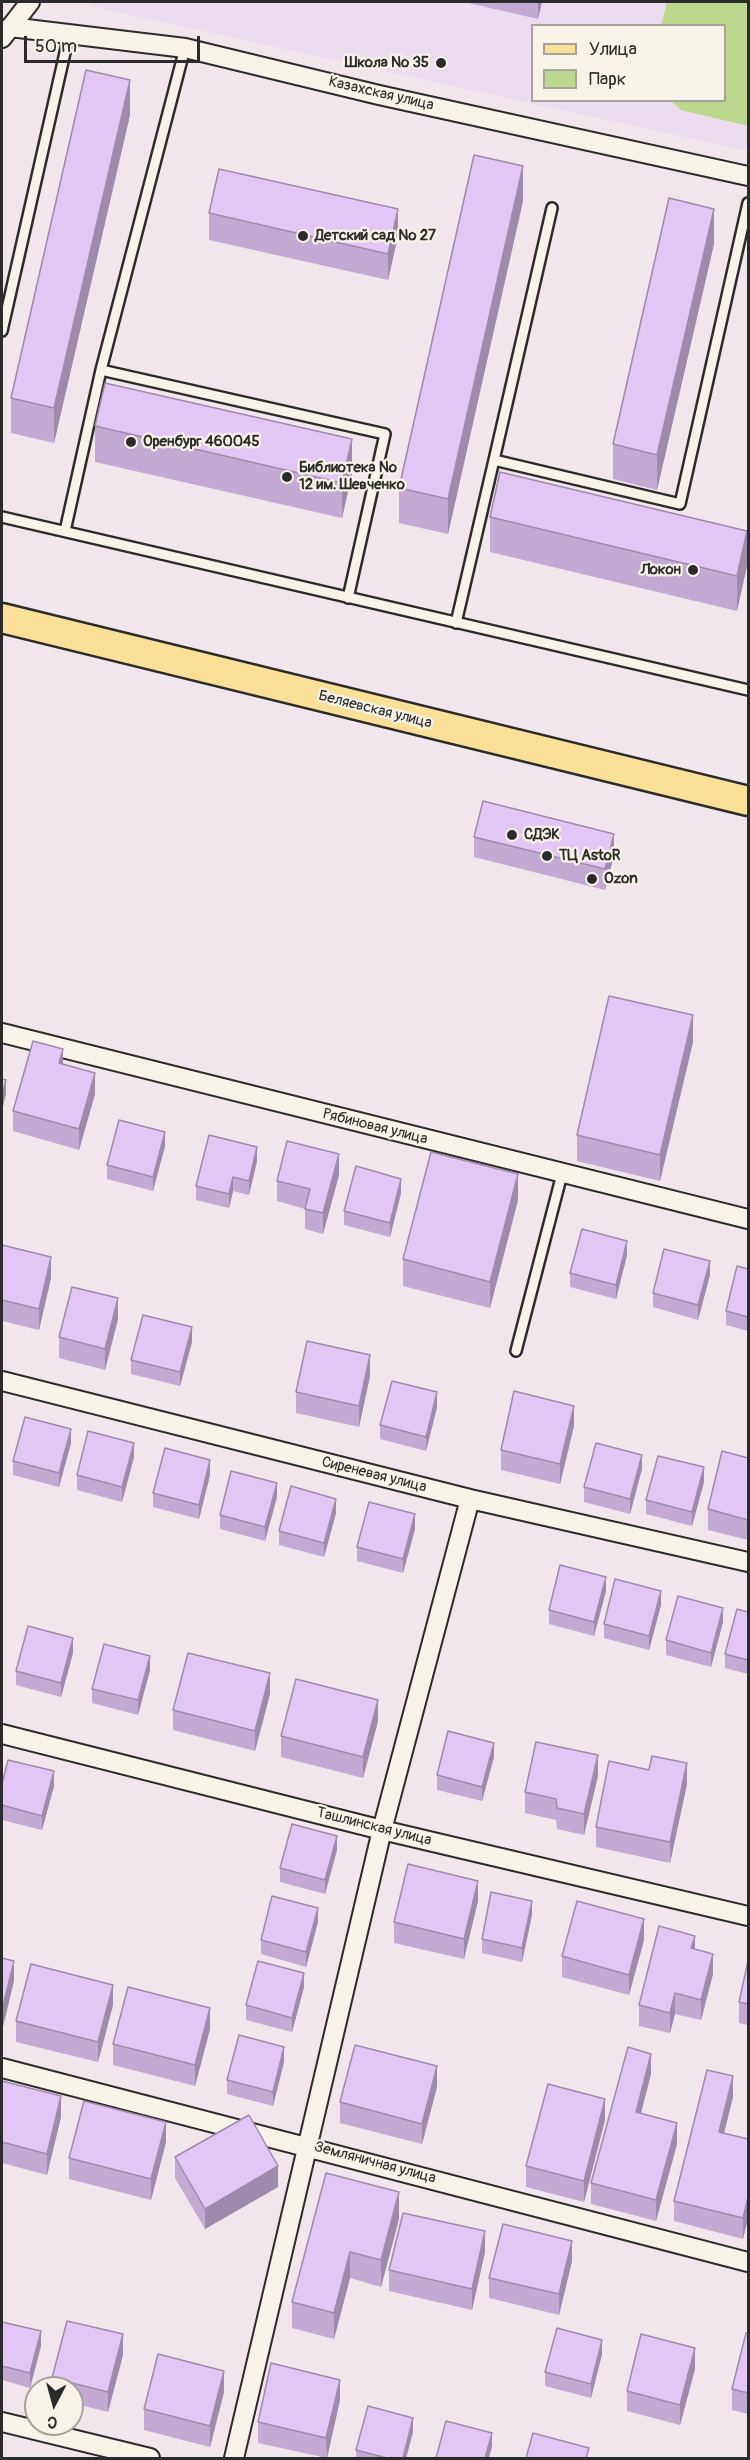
<!DOCTYPE html>
<meta charset="utf-8">
<style>
body{margin:0}
#map{position:relative;width:750px;height:2460px;overflow:hidden;background:#f0e6ec;font-family:Pangolin,sans-serif}
canvas{display:block}
.frame{position:absolute;inset:0;border:3px solid #2b2b2b;pointer-events:none}
.legend{position:absolute;left:531px;top:24px;width:195px;height:78px;box-sizing:border-box;background:#f7f3e8;border:2px solid #a5a39c;margin:0;padding:8px 10px;list-style:none;font-size:18px;color:#2b2b2b}
.legend li{display:flex;align-items:center;gap:12px;height:30px}
.legend b{width:30px;border:2px solid #a5a39c}
.north{position:absolute;left:24px;top:2376px;width:60px;height:60px;box-sizing:border-box;background:#f7f3e8;border:2px solid #a5a39c;border-radius:50%;rotate:186deg;font-size:16px;font-weight:700;line-height:24px;text-align:center;color:#2b2b2b}
.north::after{content:'';display:block;margin:auto;width:21px;height:27px;background:#2b2b2b;clip-path:polygon(50% 0,100% 100%,50% 72%,0 100%)}
.scale{position:absolute;left:24px;top:36px;width:176px;height:27px;box-sizing:border-box;border:3px solid #2b2b2b;border-top:0;padding-left:8px;font-size:18px;line-height:21px;white-space:nowrap;color:#2b2b2b;-webkit-text-stroke:4px #f7f3e8;paint-order:stroke}
</style>
<div id="map">
<canvas width="750" height="2460"></canvas>
<div class="frame"></div>
<ul class="legend">
<li><b style="height:8px;background:#f9e096"></b>Улица</li>
<li><b style="height:16px;background:#bed78e"></b>Парк</li>
</ul>
<div class="north">С</div>
<div class="scale">50 m</div>
</div>
<script>
const ctx = document.querySelector('canvas').getContext('2d');
ctx.lineJoin = 'round';
function fillPath(path, color) {
  ctx.fillStyle = color;
  ctx.fill(path, 'evenodd');
}
function poly(rows) {
  const path = new Path2D();
  for (const r of rows) {
    path.moveTo(r[0], r[1]);
    for (let i = 2; i < r.length; i += 2) path.lineTo(r[i], r[i + 1]);
  }
  return path;
}
function stroke(path, color, width, dash) {
  ctx.strokeStyle = color;
  ctx.lineWidth = width;
  ctx.lineCap = dash ? 'butt' : 'round';
  ctx.setLineDash(dash || []);
  ctx.stroke(path);
}
function drawText(font, color, halo, rows, align = 'center') {
  ctx.font = font + ' Pangolin,sans-serif';
  ctx.lineWidth = 4.5;
  ctx.setLineDash([]);
  ctx.textBaseline = 'middle';
  ctx.strokeStyle = halo;
  ctx.fillStyle = color;
  for (const [text, x, y, turn = 0] of rows) {
    ctx.save();
    ctx.translate(x, y);
    ctx.rotate((+turn || 0) * Math.PI / 180);
    ctx.textAlign = isNaN(turn) ? turn : align;
    if (halo) ctx.strokeText(text, 0, 0);
    ctx.fillText(text, 0, 0);
    ctx.restore();
  }
}
fillPath(poly([
 [93,2,748,2,748,151,90,6],
 [532,26,724,26,724,100,532,100]
]), '#ecdcef');
fillPath(poly([
 [667,2,748,2,748,126,681,110,671,101,724,100,724,26,661,25]
]), '#bed78e');
const lane = poly([
 [2,331,69,35],
 [101,370,385,434,348,598],
 [494,460,552,208],
 [2,517,748,690],
 [65,531,101,370,185,48],
 [456,623,494,460,680,504,748,203],
 [516,1351,562,1174]
]);
const street = poly([
 [10,27,185,48,379,95,748,176],
 [2,38,30,2],
 [2,1033,748,1219],
 [2,1381,470,1499,748,1562],
 [2,1734,382,1830,748,1916],
 [2,2068,748,2262],
 [2,2422,150,2458],
 [234,2458,382,1830,470,1499]
]);
const primary = poly([
 [2,618,748,801]
]);
stroke(lane, '#2b2b2b', 14);
stroke(street, '#2b2b2b', 22);
stroke(primary, '#2b2b2b', 33);
stroke(lane, '#f7f3e8', 9);
stroke(street, '#f7f3e8', 18);
stroke(primary, '#f9e096', 28);
fillPath(poly([
 [464,2,542,2,538,19],
 [130,115,54,443,11,433,11,398],
 [523,201,448,534,399,523,399,488],
 [209,213,398,236,388,280,209,240],
 [714,244,657,490,613,479,613,444],
 [95,426,352,474,342,518,95,462],
 [490,517,747,566,737,611,490,552],
 [474,837,614,855,605,890,474,857],
 [693,1042,660,1181,577,1161,577,1135],
 [63,1065,95,1094,79,1150,13,1131,13,1111],
 [165,1146,153,1191,107,1179,107,1165],
 [257,1161,249,1195,233,1191,229,1208,196,1200,196,1186],
 [339,1175,323,1234,305,1229,305,1209,277,1201,277,1181],
 [401,1193,390,1237,344,1225,344,1211],
 [518,1200,490,1308,403,1286,403,1259],
 [2,1245,51,1278,39,1330,2,1321],
 [627,1255,616,1299,570,1287,570,1273],
 [748,1269,748,1331,726,1325,726,1311],
 [710,1275,698,1320,653,1307,653,1293],
 [118,1319,105,1370,59,1358,59,1337],
 [192,1342,180,1386,131,1374,131,1360],
 [370,1376,359,1427,296,1413,296,1392],
 [437,1407,426,1451,380,1439,380,1425],
 [574,1426,560,1484,501,1470,501,1450],
 [71,1443,59,1487,13,1475,13,1461],
 [134,1457,122,1502,77,1490,77,1475],
 [748,1458,748,1540,708,1530,708,1509],
 [642,1469,630,1514,584,1502,584,1487],
 [210,1475,199,1519,153,1507,153,1493],
 [704,1482,692,1526,646,1514,646,1500],
 [277,1497,265,1541,220,1529,220,1515],
 [336,1513,324,1557,279,1545,279,1531],
 [415,1529,403,1573,357,1561,357,1547],
 [606,1591,594,1636,549,1624,549,1610],
 [661,1605,649,1650,604,1638,604,1624],
 [748,1612,748,1674,725,1668,725,1654],
 [723,1622,711,1667,666,1655,666,1640],
 [73,1653,61,1697,16,1685,16,1671],
 [150,1670,138,1715,92,1703,92,1689],
 [270,1694,255,1751,173,1730,173,1710],
 [378,1721,363,1778,281,1757,281,1736],
 [494,1757,482,1801,437,1790,437,1775],
 [598,1776,584,1835,557,1829,556,1820,525,1813,525,1792],
 [2,1784,54,1786,42,1830,2,1820],
 [687,1784,670,1863,596,1847,596,1827],
 [337,1850,325,1894,280,1882,280,1868],
 [478,1901,464,1959,394,1943,394,1922],
 [532,1915,522,1962,482,1953,482,1939],
 [318,1922,306,1967,261,1954,261,1940],
 [644,1940,629,1995,562,1977,562,1956],
 [695,1949,713,1974,701,2020,675,2014,670,2033,639,2026,639,2005],
 [748,1961,748,2025,739,2023,739,2002],
 [304,1987,292,2032,246,2020,246,2005],
 [113,2005,98,2062,16,2042,16,2021],
 [210,2029,195,2086,113,2065,113,2044],
 [284,2062,273,2106,227,2094,227,2080],
 [651,2074,641,2113,677,2144,656,2221,591,2204,591,2183],
 [2,2081,61,2117,47,2175,2,2163],
 [437,2087,422,2144,340,2123,340,2102],
 [733,2097,724,2133,748,2139,748,2218,743,2239,674,2221,674,2201],
 [605,2120,584,2202,526,2187,526,2166],
 [166,2142,151,2200,69,2179,69,2158],
 [175,2157,278,2187,205,2229,175,2178],
 [326,2173,399,2219,381,2287,350,2278,334,2339,292,2328,292,2302],
 [485,2252,472,2310,389,2291,389,2270],
 [572,2261,559,2315,489,2298,489,2278],
 [2,2322,41,2346,30,2388,2,2380],
 [748,2333,748,2414,732,2410,732,2389],
 [602,2354,591,2398,545,2386,545,2372],
 [123,2355,108,2412,72,2403,72,2388,52,2388,52,2378],
 [695,2369,680,2425,627,2411,627,2391],
 [224,2392,210,2447,144,2430,144,2409],
 [340,2400,327,2458,258,2443,258,2422],
 [413,2432,406,2458,356,2458,356,2450]
]), '#c2aad4');
fillPath(poly([
 [538,2,542,2,538,19],
 [130,80,130,115,54,443,54,408],
 [523,166,523,201,448,534,448,499],
 [398,209,398,236,388,280,388,254],
 [714,209,714,244,657,490,657,455],
 [352,439,352,474,342,518,342,483],
 [747,531,747,566,737,611,737,576],
 [614,834,614,855,605,890,605,869],
 [693,1015,693,1042,660,1181,660,1155],
 [63,1049,63,1070,59,1063],
 [95,1073,95,1094,79,1150,79,1129],
 [6,1080,6,1094,2,1111,2,1096],
 [165,1132,165,1146,153,1191,153,1177],
 [257,1147,257,1161,249,1195,249,1181],
 [339,1154,339,1175,323,1234,323,1213],
 [518,1174,518,1200,490,1308,490,1282],
 [233,1177,233,1191,229,1208,229,1194],
 [401,1179,401,1193,390,1237,390,1223],
 [627,1241,627,1255,616,1299,616,1285],
 [51,1257,51,1278,39,1330,39,1309],
 [710,1261,710,1275,698,1320,698,1305],
 [118,1298,118,1319,105,1370,105,1349],
 [192,1327,192,1342,180,1386,180,1372],
 [370,1355,370,1376,359,1427,359,1406],
 [437,1392,437,1407,426,1451,426,1437],
 [574,1406,574,1426,560,1484,560,1464],
 [71,1429,71,1443,59,1487,59,1473],
 [134,1443,134,1457,122,1502,122,1487],
 [642,1455,642,1469,630,1514,630,1499],
 [210,1460,210,1475,199,1519,199,1505],
 [704,1467,704,1482,692,1526,692,1512],
 [277,1483,277,1497,265,1541,265,1527],
 [336,1499,336,1513,324,1557,324,1543],
 [415,1514,415,1529,403,1573,403,1559],
 [606,1577,606,1591,594,1636,594,1622],
 [661,1591,661,1605,649,1650,649,1636],
 [723,1608,723,1622,711,1667,711,1653],
 [73,1638,73,1653,61,1697,61,1683],
 [150,1656,150,1670,138,1715,138,1700],
 [270,1673,270,1694,255,1751,255,1731],
 [378,1700,378,1721,363,1778,363,1757],
 [494,1743,494,1757,482,1801,482,1787],
 [598,1755,598,1776,584,1835,584,1814],
 [687,1763,687,1784,670,1863,670,1842],
 [54,1771,54,1786,42,1830,42,1816],
 [337,1836,337,1850,325,1894,325,1880],
 [478,1881,478,1901,464,1959,464,1939],
 [532,1901,532,1915,522,1962,522,1948],
 [318,1908,318,1922,306,1967,306,1952],
 [644,1919,644,1940,629,1995,629,1975],
 [695,1936,695,1956,691,1948],
 [713,1954,713,1974,701,2020,701,2000],
 [14,1961,14,1981,2,2031,2,2010],
 [304,1973,304,1987,292,2032,292,2018],
 [113,1985,113,2005,98,2062,98,2042],
 [675,1993,675,2014,670,2033,670,2013],
 [210,2008,210,2029,195,2086,195,2065],
 [284,2047,284,2062,273,2106,273,2092],
 [651,2054,651,2074,636,2132,636,2112],
 [437,2066,437,2087,422,2144,422,2124],
 [733,2076,733,2097,719,2153,719,2132],
 [61,2096,61,2117,47,2175,47,2154],
 [605,2099,605,2120,584,2202,584,2181],
 [166,2122,166,2142,151,2200,151,2179],
 [677,2123,677,2144,656,2221,656,2200],
 [278,2166,278,2187,205,2229,205,2209],
 [399,2192,399,2219,381,2287,381,2260],
 [748,2197,748,2218,743,2239,743,2218],
 [485,2231,485,2252,472,2310,472,2289],
 [572,2241,572,2261,559,2315,559,2294],
 [350,2252,350,2278,334,2339,334,2313],
 [41,2331,41,2346,30,2388,30,2373],
 [123,2334,123,2355,108,2412,108,2392],
 [602,2340,602,2354,591,2398,591,2384],
 [695,2348,695,2369,680,2425,680,2405],
 [224,2371,224,2392,210,2447,210,2426],
 [340,2380,340,2400,327,2458,326,2438],
 [413,2418,413,2432,406,2458,403,2458],
 [492,2433,492,2447,489,2458,485,2458]
]), '#9e8bac');
const building = poly([
 [86,70,130,80,54,408,11,398,86,70],
 [474,155,523,166,448,499,399,488,474,155],
 [219,169,398,209,388,254,209,213,219,169],
 [669,198,714,209,657,455,613,444,669,198],
 [105,383,352,439,342,483,95,426,105,383],
 [500,472,747,531,737,576,490,517,500,472],
 [483,801,614,834,605,869,474,837,483,801],
 [609,996,693,1015,660,1155,577,1135,609,996],
 [33,1041,63,1049,59,1063,95,1073,79,1129,13,1111,33,1041],
 [2,1079,6,1080,2,1096,2,1079],
 [119,1120,165,1132,153,1177,107,1165,119,1120],
 [209,1135,257,1147,249,1181,233,1177,229,1194,196,1186,209,1135],
 [287,1141,339,1154,323,1213,305,1209,310,1189,277,1181,287,1141],
 [431,1152,518,1174,490,1282,403,1259,431,1152],
 [356,1166,401,1179,390,1223,344,1211,356,1166],
 [582,1229,627,1241,616,1285,570,1273,582,1229],
 [2,1245,51,1257,39,1309,2,1300,2,1245],
 [664,1249,710,1261,698,1305,653,1293,664,1249],
 [737,1266,748,1269,748,1317,726,1311,737,1266],
 [72,1287,118,1298,105,1349,59,1337,72,1287],
 [143,1315,192,1327,180,1372,131,1360,143,1315],
 [307,1341,370,1355,359,1406,296,1392,307,1341],
 [392,1381,437,1392,426,1437,380,1425,392,1381],
 [514,1391,574,1406,560,1464,501,1450,514,1391],
 [25,1417,71,1429,59,1473,13,1461,25,1417],
 [88,1431,134,1443,122,1487,77,1475,88,1431],
 [596,1443,642,1455,630,1499,584,1487,596,1443],
 [165,1448,210,1460,199,1505,153,1493,165,1448],
 [722,1451,748,1458,748,1520,708,1509,722,1451],
 [658,1456,704,1467,692,1512,646,1500,658,1456],
 [231,1471,277,1483,265,1527,220,1515,231,1471],
 [291,1486,336,1499,324,1543,279,1531,291,1486],
 [369,1502,415,1514,403,1559,357,1547,369,1502],
 [560,1565,606,1577,594,1622,549,1610,560,1565],
 [615,1579,661,1591,649,1636,604,1624,615,1579],
 [678,1596,723,1608,711,1653,666,1640,678,1596],
 [737,1609,748,1612,748,1660,725,1654,737,1609],
 [28,1626,73,1638,61,1683,16,1671,28,1626],
 [104,1644,150,1656,138,1700,92,1689,104,1644],
 [188,1653,270,1673,255,1731,173,1710,188,1653],
 [296,1679,378,1700,363,1757,281,1736,296,1679],
 [448,1731,494,1743,482,1787,437,1775,448,1731],
 [536,1742,598,1755,584,1814,557,1808,556,1799,525,1792,536,1742],
 [652,1756,687,1763,670,1842,596,1827,609,1761,649,1770,652,1756],
 [8,1760,54,1771,42,1816,2,1805,2,1784,8,1760],
 [292,1824,337,1836,325,1880,280,1868,292,1824],
 [408,1864,478,1881,464,1939,394,1922,408,1864],
 [491,1892,532,1901,522,1948,482,1939,491,1892],
 [272,1896,318,1908,306,1952,261,1940,272,1896],
 [577,1901,644,1919,629,1975,562,1956,577,1901],
 [659,1926,695,1936,691,1948,713,1954,701,2000,675,1993,670,2013,639,2005,659,1926],
 [2,1958,14,1961,2,2010,2,1958],
 [258,1961,304,1973,292,2018,246,2005,258,1961],
 [748,1961,748,2004,739,2002,748,1961],
 [31,1964,113,1985,98,2042,16,2021,31,1964],
 [128,1987,210,2008,195,2065,113,2044,128,1987],
 [239,2035,284,2047,273,2092,227,2080,239,2035],
 [355,2045,437,2066,422,2124,340,2102,355,2045],
 [628,2047,651,2054,636,2112,677,2123,656,2200,591,2183,628,2047],
 [707,2070,733,2076,719,2132,748,2139,748,2197,743,2218,674,2201,707,2070],
 [2,2081,61,2096,47,2154,2,2142,2,2081],
 [548,2084,605,2099,584,2181,526,2166,548,2084],
 [84,2101,166,2122,151,2179,69,2158,84,2101],
 [249,2115,278,2166,205,2209,175,2157,249,2115],
 [326,2173,399,2192,381,2260,350,2252,334,2313,292,2302,326,2173],
 [403,2213,485,2231,472,2289,389,2270,403,2213],
 [503,2224,572,2241,559,2294,489,2278,503,2224],
 [67,2321,123,2334,108,2392,52,2378,67,2321],
 [2,2322,41,2331,30,2373,2,2366,2,2322],
 [557,2328,602,2340,591,2384,545,2372,557,2328],
 [746,2333,748,2333,748,2393,732,2389,746,2333],
 [641,2334,695,2348,680,2405,627,2391,641,2334],
 [158,2354,224,2371,210,2426,144,2409,158,2354],
 [271,2363,340,2380,326,2438,258,2422,271,2363],
 [368,2406,413,2418,403,2458,387,2458,356,2450,368,2406],
 [446,2421,492,2433,485,2458,436,2458,446,2421],
 [533,2433,589,2448,586,2458,526,2458,533,2433]
]);
fillPath(building, '#e1c6f6');
stroke(building, '#9e8bac', 1.5);
for (const [x, y, r, color] of [
 [441,63,6,"#2b2b2b"],
 [303,236,6,"#2b2b2b"],
 [131,442,6,"#2b2b2b"],
 [287,477,6,"#2b2b2b"],
 [693,570,6,"#2b2b2b"],
 [512,835,6,"#2b2b2b"],
 [547,856,6,"#2b2b2b"],
 [592,879,6,"#2b2b2b"]
]) {
  const dot = new Path2D();
  dot.arc(x, y, r, 0, 2 * Math.PI);
  ctx.fillStyle = color;
  ctx.fill(dot);
  stroke(dot, '#f7f3e8', 2);
}
drawText('bold 15px', '#2b2b2b', '#f7f3e8', [
 ["Школа № 35",429,63,"right"],
 ["Детский сад № 27",315,236],
 ["Оренбург 460045",143,442],
 ["Библиотека №",299,468],
 ["12 им. Шевченко",299,485],
 ["Локон",681,570,"right"],
 ["СДЭК",524,835],
 ["ТЦ AstoR",559,856],
 ["Ozon",604,879]
], 'left');
drawText('15px', '#2b2b2b', '#f7f3e8', [
 ["Казахская улица",381,94,13],
 ["Беляевская улица",375,710,14],
 ["Рябиновая улица",375,1127,14],
 ["Сиреневая улица",374,1475,14],
 ["Ташлинская улица",374,1827,14],
 ["Земляничная улица",375,2163,15]
]);
</script>
